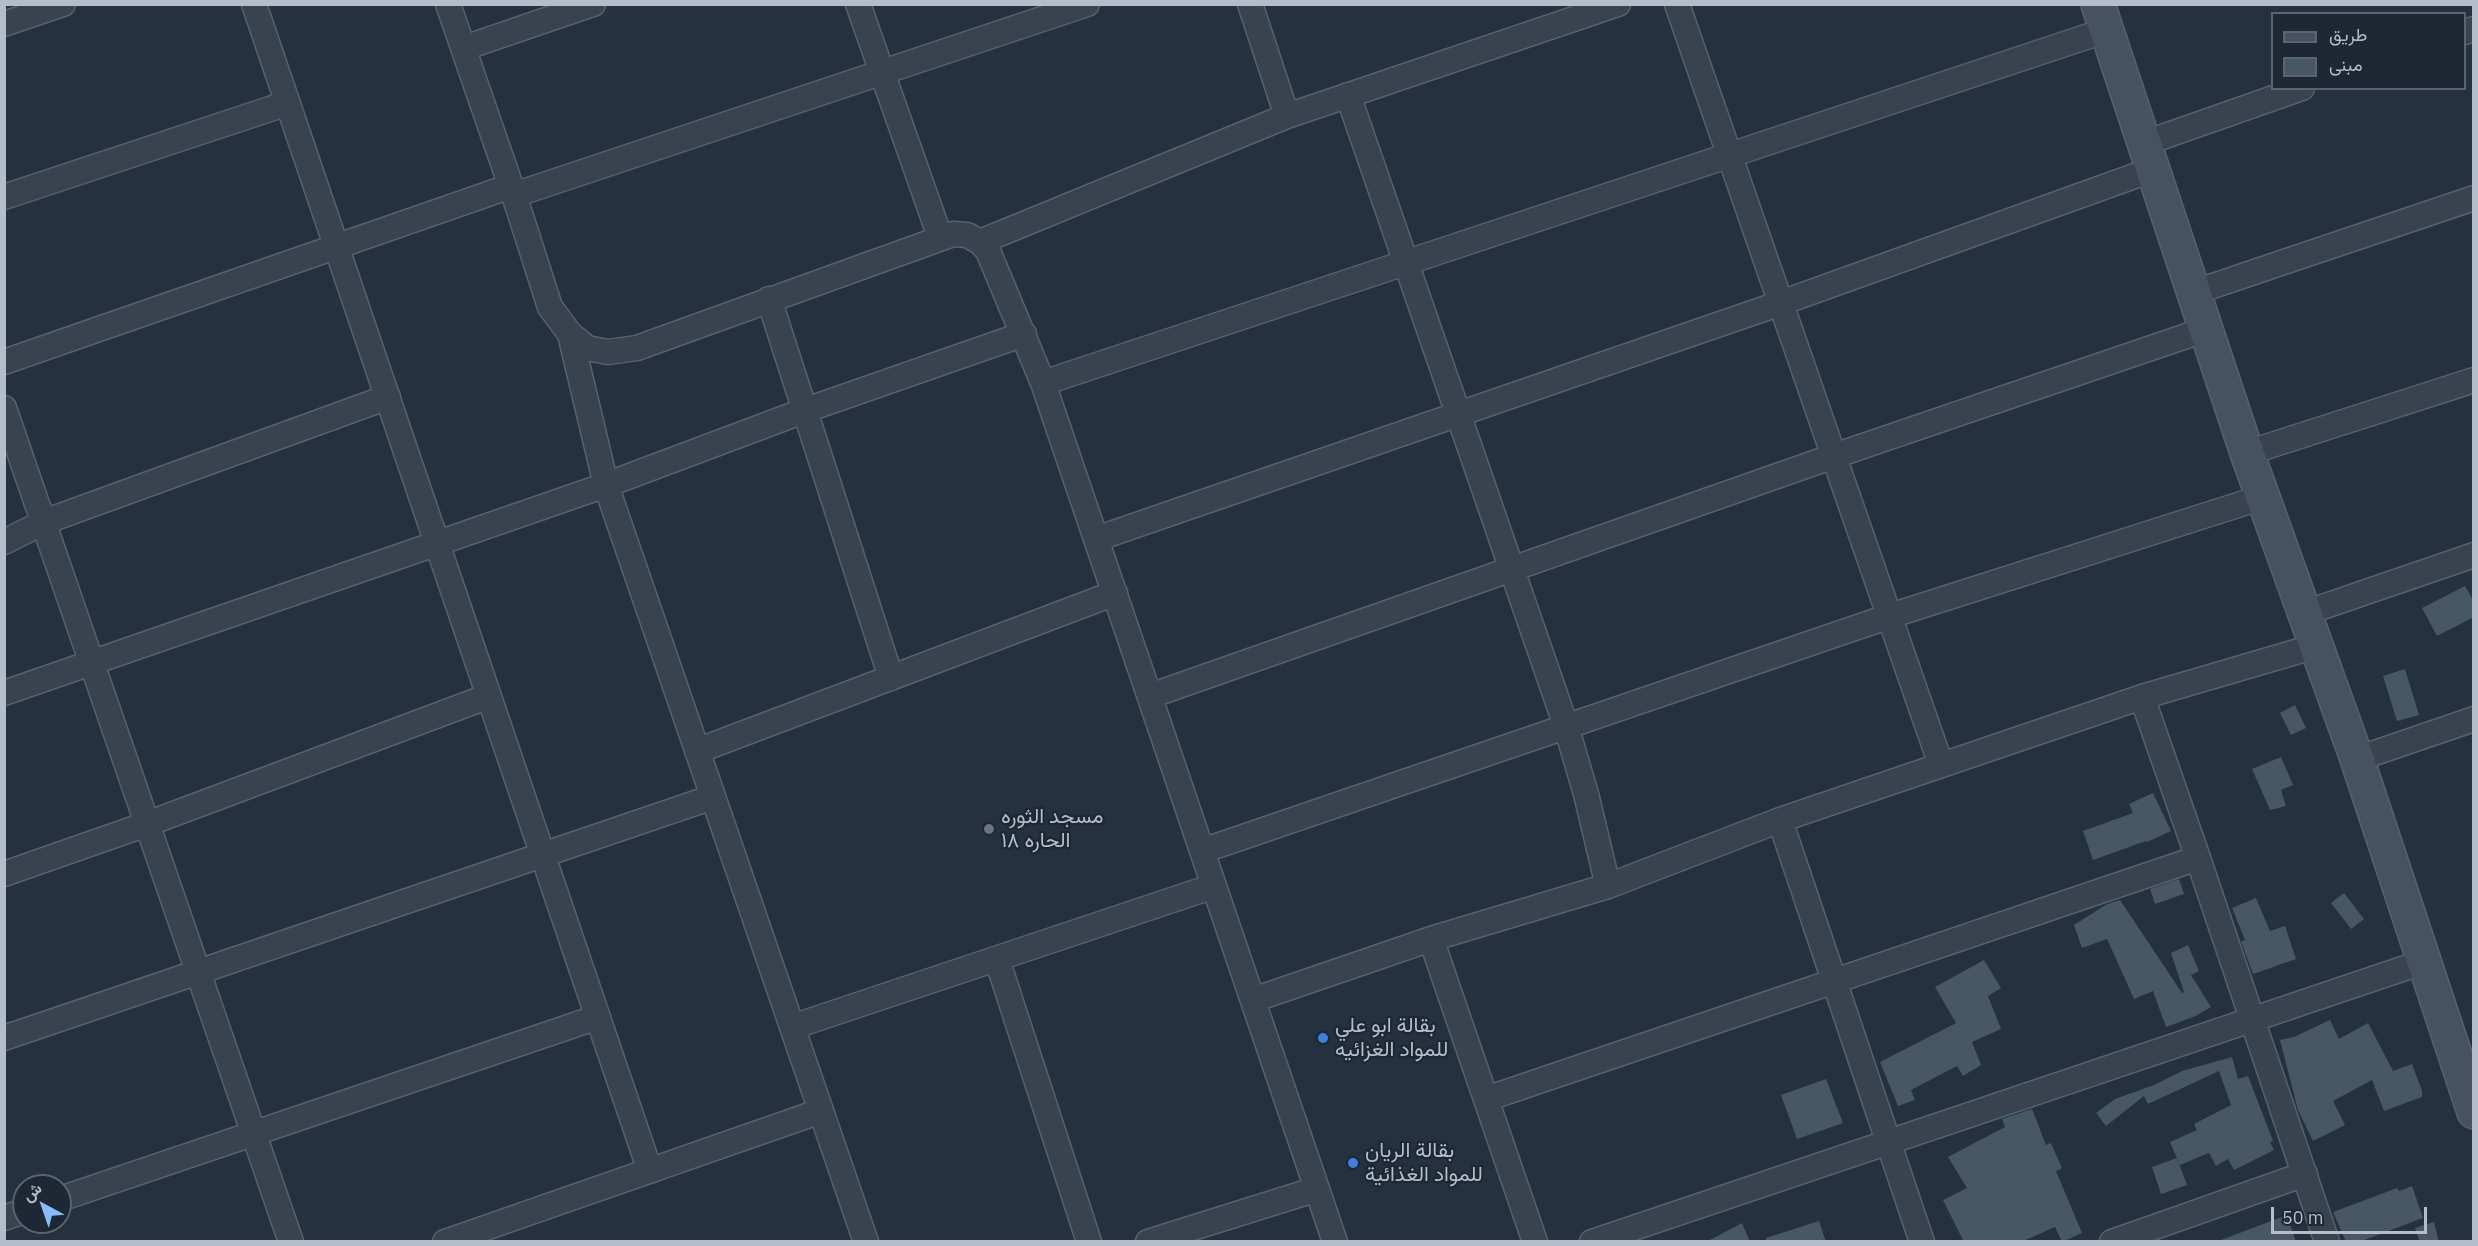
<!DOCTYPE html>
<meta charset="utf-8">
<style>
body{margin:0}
#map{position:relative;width:2478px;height:1246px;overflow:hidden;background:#24313f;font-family:"IBM Plex Sans",Vazirmatn,sans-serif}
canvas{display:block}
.frame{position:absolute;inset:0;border:6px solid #b4beca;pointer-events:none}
.legend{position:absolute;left:2271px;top:12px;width:195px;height:78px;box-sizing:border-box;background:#1d2834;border:2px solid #596470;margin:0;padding:8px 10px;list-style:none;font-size:18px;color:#b4beca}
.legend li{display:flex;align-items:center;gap:12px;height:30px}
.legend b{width:30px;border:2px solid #596470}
.north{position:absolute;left:12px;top:1174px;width:60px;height:60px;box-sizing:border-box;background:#1d2834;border:2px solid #596470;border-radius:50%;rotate:320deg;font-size:16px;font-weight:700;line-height:24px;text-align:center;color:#b4beca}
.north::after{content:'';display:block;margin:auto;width:21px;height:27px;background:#8abcf9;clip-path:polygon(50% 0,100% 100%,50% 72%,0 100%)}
.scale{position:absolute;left:2271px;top:1207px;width:156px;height:27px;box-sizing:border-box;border:3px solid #b4beca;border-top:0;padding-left:8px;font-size:18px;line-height:21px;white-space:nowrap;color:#b4beca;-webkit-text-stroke:4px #1d2834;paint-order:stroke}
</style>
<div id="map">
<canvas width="2478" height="1246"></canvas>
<div class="frame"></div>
<ul class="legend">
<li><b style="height:8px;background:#465262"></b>طريق</li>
<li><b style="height:16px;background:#485765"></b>مبنى</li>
</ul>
<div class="north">ش</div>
<div class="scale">50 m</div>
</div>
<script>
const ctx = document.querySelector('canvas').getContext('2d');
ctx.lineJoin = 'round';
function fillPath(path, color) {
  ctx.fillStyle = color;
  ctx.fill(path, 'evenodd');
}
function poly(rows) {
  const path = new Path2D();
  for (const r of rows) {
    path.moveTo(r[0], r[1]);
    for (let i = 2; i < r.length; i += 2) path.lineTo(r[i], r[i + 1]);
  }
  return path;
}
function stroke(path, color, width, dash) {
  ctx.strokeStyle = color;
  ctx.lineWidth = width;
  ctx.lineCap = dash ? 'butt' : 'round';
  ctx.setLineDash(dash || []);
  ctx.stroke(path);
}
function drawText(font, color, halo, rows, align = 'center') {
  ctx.font = font + ' "IBM Plex Sans",Vazirmatn,sans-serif';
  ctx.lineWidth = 4.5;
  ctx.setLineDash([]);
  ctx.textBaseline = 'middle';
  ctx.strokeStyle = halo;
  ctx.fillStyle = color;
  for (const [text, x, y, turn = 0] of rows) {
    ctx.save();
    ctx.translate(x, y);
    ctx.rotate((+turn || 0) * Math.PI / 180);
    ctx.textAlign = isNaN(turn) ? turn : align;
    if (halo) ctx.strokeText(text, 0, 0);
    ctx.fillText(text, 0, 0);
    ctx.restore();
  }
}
fillPath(poly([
 [2465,586,2474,602,2474,617,2437,636,2422,608],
 [2405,669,2419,715,2397,721,2383,676],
 [2295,705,2306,728,2291,735,2280,713],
 [2281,757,2293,785,2281,790,2286,806,2270,810,2252,769],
 [2153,793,2171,831,2147,842,2146,841,2093,860,2083,831,2133,813,2129,804],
 [2179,879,2184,894,2155,904,2150,889],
 [2344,893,2364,919,2351,929,2331,903],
 [2256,898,2270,931,2285,926,2296,959,2253,974,2241,941,2245,940,2232,908],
 [2120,900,2182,993,2184,992,2171,953,2188,945,2199,971,2191,975,2211,1007,2196,1016,2166,1027,2153,991,2134,999,2107,939,2082,948,2074,925,2107,904],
 [1984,960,2001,988,1988,996,2001,1029,1972,1042,1981,1065,1963,1076,1957,1066,1911,1090,1915,1100,1898,1106,1880,1062,1956,1023,1935,987],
 [2330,1020,2339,1039,2368,1023,2393,1071,2412,1064,2422,1091,2422,1097,2384,1111,2372,1080,2333,1101,2345,1125,2313,1141,2298,1110,2280,1040,2294,1037],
 [2232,1057,2238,1079,2248,1076,2273,1141,2270,1142,2274,1150,2234,1170,2228,1159,2216,1166,2209,1153,2180,1165,2170,1142,2197,1130,2194,1124,2231,1105,2219,1071,2148,1104,2144,1096,2106,1126,2096,1113,2115,1099,2154,1085,2182,1071],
 [1826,1079,1843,1123,1797,1139,1781,1095],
 [2032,1109,2046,1145,2051,1143,2062,1168,2056,1171,2082,1233,2062,1242,2055,1227,2021,1242,1964,1242,1943,1200,1967,1188,1948,1157,2005,1127,2002,1119],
 [2177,1158,2187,1185,2161,1194,2152,1167],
 [2412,1186,2423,1218,2359,1242,2346,1242,2333,1212,2397,1188,2399,1191],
 [2287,1215,2296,1242,2221,1242,2221,1240],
 [1819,1221,1826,1242,1766,1242,1766,1238],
 [2434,1222,2439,1242,2420,1242,2415,1228],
 [1742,1223,1750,1242,1706,1242]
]), '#485765');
const street = poly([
 [254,4,650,1171],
 [448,4,514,195,550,307,570,334,587,348,608,352,637,348,953,234,967,235,980,242,988,251,1043,383,1335,1242],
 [858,4,940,237],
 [1250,4,1287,116],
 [1677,4,1941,765],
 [4,24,63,4],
 [2464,32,2474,29],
 [464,48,593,4],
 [1348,95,1566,726,1586,794,1608,886],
 [2145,143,2302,88],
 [514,195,1087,4],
 [4,197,288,103],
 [980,242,1287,116,1618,4],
 [2195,292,2474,198],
 [769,299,891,678],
 [570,334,606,485,866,1242],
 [4,362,511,186],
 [1043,383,2107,30],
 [4,408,291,1242],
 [2247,453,2474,380],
 [1096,539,1781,303,2154,169],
 [4,542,44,522,388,397],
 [2305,613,2474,555],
 [4,693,606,485,806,410,1024,334],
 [1150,696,1834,456,2207,329],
 [2142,697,2198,858,2327,1242],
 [697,751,1115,593],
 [2357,759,2474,719],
 [1780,820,1922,1242],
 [1202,851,1890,616,2263,497],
 [4,874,147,824,489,696],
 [1431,939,1535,1242],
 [997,959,1089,1242],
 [1253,1000,1431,939,1608,886,1780,820,2142,697,2316,646],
 [792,1027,1214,886],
 [4,1038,713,797],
 [1486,1099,2198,858],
 [60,1199,598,1017],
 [4,1218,24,1211],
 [445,1242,821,1111],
 [1148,1242,1317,1189],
 [1592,1242,2423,962],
 [2112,1242,2305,1174]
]);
const secondary = poly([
 [2098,4,2247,453,2357,759,2474,1112]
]);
stroke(street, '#56616d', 27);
stroke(secondary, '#56616d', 36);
stroke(street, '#38434f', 24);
stroke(secondary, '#465262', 33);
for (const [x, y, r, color] of [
 [989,829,6,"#6b7280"],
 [1323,1038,6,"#3f7fe0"],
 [1353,1163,6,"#3f7fe0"]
]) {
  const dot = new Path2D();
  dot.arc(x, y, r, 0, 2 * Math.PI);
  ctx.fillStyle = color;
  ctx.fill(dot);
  stroke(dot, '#1d2834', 2);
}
drawText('21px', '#b4beca', '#1d2834', [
 ["مسجد الثوره",1001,817],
 ["الحاره ١٨",1001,841],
 ["بقالة ابو علي",1335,1026],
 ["للمواد الغزائيه",1335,1050],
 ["بقالة الريان",1365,1151],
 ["للمواد الغذائية",1365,1175]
], 'left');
</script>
